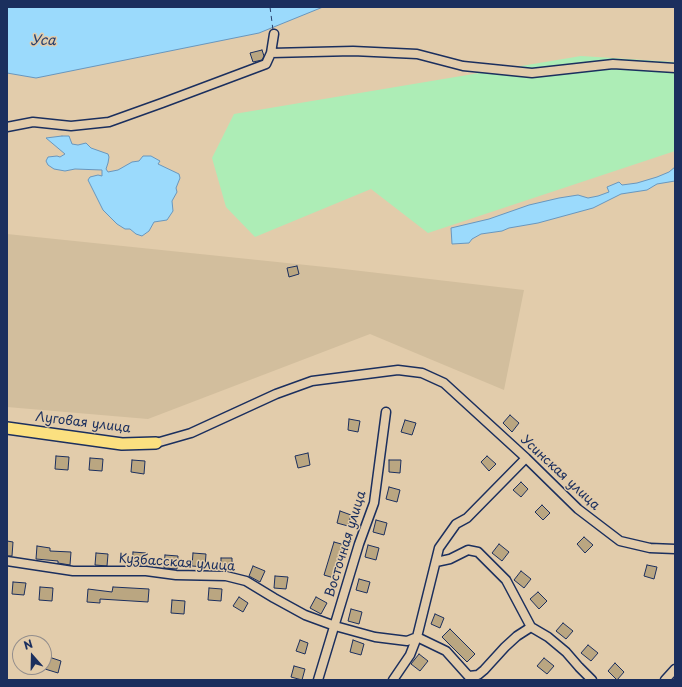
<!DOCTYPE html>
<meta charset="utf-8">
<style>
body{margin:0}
#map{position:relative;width:682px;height:687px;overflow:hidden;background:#e2ccab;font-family:"Playpen Sans",sans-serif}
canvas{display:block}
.frame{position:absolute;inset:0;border:8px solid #1b2f5e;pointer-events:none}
.north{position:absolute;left:12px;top:635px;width:40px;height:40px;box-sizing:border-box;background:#e2ccab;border:1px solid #928d8c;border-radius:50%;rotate:340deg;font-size:11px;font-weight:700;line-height:16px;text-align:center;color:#1b2f5e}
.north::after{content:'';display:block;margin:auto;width:14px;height:18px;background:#1b2f5e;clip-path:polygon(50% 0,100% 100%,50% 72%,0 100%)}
</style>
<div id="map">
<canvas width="682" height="687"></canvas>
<div class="frame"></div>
<div class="north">N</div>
</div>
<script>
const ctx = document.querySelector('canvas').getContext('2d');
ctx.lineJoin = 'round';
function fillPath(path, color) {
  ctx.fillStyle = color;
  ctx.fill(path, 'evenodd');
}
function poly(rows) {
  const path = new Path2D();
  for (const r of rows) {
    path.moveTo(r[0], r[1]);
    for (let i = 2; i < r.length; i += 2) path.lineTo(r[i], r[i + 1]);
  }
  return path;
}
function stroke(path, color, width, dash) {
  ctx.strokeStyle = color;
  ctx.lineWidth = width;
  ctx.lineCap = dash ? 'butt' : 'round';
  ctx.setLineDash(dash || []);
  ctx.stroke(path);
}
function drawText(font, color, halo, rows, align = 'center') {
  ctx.font = font + ' "Playpen Sans",sans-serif';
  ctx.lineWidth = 3;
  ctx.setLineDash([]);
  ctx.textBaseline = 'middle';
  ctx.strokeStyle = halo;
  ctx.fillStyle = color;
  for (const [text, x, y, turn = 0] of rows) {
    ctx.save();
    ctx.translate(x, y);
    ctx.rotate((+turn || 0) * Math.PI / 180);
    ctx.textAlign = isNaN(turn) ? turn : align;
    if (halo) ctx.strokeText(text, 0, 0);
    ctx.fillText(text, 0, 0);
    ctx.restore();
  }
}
fillPath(poly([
 [7,234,335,268,524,290,504,390,370,334,148,419,7,407]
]), '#d2be9d');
fillPath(poly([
 [581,56,675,62,675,151,428,233,371,189,255,237,226,207,212,158,234,114]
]), '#adedb6');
const water = poly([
 [7,7,323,7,259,33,36,78,7,73,7,7],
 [62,136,69,136,72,144,78,145,86,143,91,148,108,154,109,157,108,163,106,169,108,172,118,170,132,162,139,161,143,156,151,156,160,161,158,164,179,174,180,178,176,188,177,192,172,201,173,211,167,220,154,222,149,231,142,236,136,234,130,229,125,229,117,224,103,210,88,180,90,177,98,175,102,176,102,170,75,169,65,171,54,169,48,165,46,161,48,157,57,156,60,157,65,154,46,138,62,136],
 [675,167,675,181,657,184,647,190,621,194,593,208,538,223,509,228,502,231,481,234,472,239,469,243,452,244,451,228,489,219,529,205,559,198,578,195,588,198,598,196,609,192,607,187,619,182,622,185,637,183,657,177,669,172,675,167]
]);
fillPath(water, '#9bdafc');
stroke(water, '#6896bd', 1);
stroke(poly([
 [270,7,273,30]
]), '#28406e', 1, [5, 4]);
const building = poly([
 [262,50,264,56,262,60,253,62,250,53,262,50],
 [297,266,299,274,289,277,287,268,297,266],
 [510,415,519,423,512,432,503,423,510,415],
 [349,419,360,421,358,432,348,430,349,419],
 [405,420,416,423,412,435,401,432,405,420],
 [308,453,310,465,298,468,295,456,308,453],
 [56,456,69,457,68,470,55,469,56,456],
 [487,456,496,464,489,471,481,462,487,456],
 [90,458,103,459,102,471,89,470,90,458],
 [132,460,145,461,144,474,131,472,132,460],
 [389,460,401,460,400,473,389,472,389,460],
 [521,482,528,489,521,497,513,490,521,482],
 [389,487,400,490,397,502,386,499,389,487],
 [542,505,550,513,543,520,535,512,542,505],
 [340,511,351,515,348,526,337,523,340,511],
 [376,520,387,523,384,535,373,532,376,520],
 [584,537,593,545,585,553,577,544,584,537],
 [7,541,13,542,12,556,7,556,7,541],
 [334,542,345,545,334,578,324,575,334,542],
 [499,544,509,552,502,561,492,553,499,544],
 [368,545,379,548,376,560,365,557,368,545],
 [37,546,50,548,50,551,71,552,70,565,58,563,58,561,36,559,37,546],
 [133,552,146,553,145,565,132,564,133,552],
 [96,553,108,554,107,566,95,565,96,553],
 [193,553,206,554,205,567,192,566,193,553],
 [165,555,178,556,177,569,164,568,165,555],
 [221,558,232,558,232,571,221,570,221,558],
 [647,565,657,567,654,579,644,576,647,565],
 [253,566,265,571,260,582,249,576,253,566],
 [521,571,531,579,524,588,514,580,521,571],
 [275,576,288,577,286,589,274,588,275,576],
 [359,579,370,582,367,593,356,590,359,579],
 [13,582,26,583,24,595,12,594,13,582],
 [40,587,53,588,52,601,39,600,40,587],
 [113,587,149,589,148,602,100,599,100,603,87,602,88,589,112,592,113,587],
 [209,588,222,589,221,601,208,600,209,588],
 [538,592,547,601,539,609,530,599,538,592],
 [239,597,248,603,243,612,233,606,239,597],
 [316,597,327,603,321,614,310,608,316,597],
 [172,600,185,601,184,614,171,613,172,600],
 [351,609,362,612,359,624,348,621,351,609],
 [435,614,444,618,440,628,431,624,435,614],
 [563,623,573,631,566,639,556,631,563,623],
 [450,629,475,654,467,662,442,637,450,629],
 [300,640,308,643,305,654,296,651,300,640],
 [353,640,364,644,361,655,350,652,353,640],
 [588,645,598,653,591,661,581,653,588,645],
 [419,654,428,661,420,671,411,664,419,654],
 [49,657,61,661,58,673,45,669,49,657],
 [544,658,554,666,547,674,537,666,544,658],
 [615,663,624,672,617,680,608,671,615,663],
 [294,666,305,669,302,680,291,677,294,666]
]);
fillPath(building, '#baa681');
stroke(building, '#1b2f5e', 1);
const minor = poly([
 [271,53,353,51,417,54,463,66,532,73,613,64,675,68],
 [7,127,33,122,71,126,109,122,162,103,266,64,271,53,274,34],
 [156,443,191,433,276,394,312,381,398,370,422,373,444,383,526,458,578,509,620,541,650,548,675,549],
 [7,561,73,571,146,571,176,575,226,576,246,581,274,598,305,615,335,626,375,637,407,641,417,637],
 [436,562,450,559,468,550,478,552,506,580,531,627,548,637,566,652,579,667,592,680],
 [417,637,446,651,472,680],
 [469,676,478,675,484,670,505,647,517,636,531,627],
 [318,680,359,544,374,503,386,412],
 [393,680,410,655,417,637,439,548,456,524,467,518,526,458],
 [665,680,675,669]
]);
const major = poly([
 [7,428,122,444,156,443]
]);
stroke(minor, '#1b2f5e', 11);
stroke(major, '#1b2f5e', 14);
stroke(minor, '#e2ccab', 8);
stroke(major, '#fbe080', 11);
drawText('13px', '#1b2f5e', '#e2ccab', [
 ["Луговая улица",83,423,7],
 ["Усинская улица",560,473,43],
 ["Восточная улица",346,544,-73],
 ["Кузбасская улица",177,563,4]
]);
drawText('italic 14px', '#28406e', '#e2ccab', [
 ["Уса",43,41]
]);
</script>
